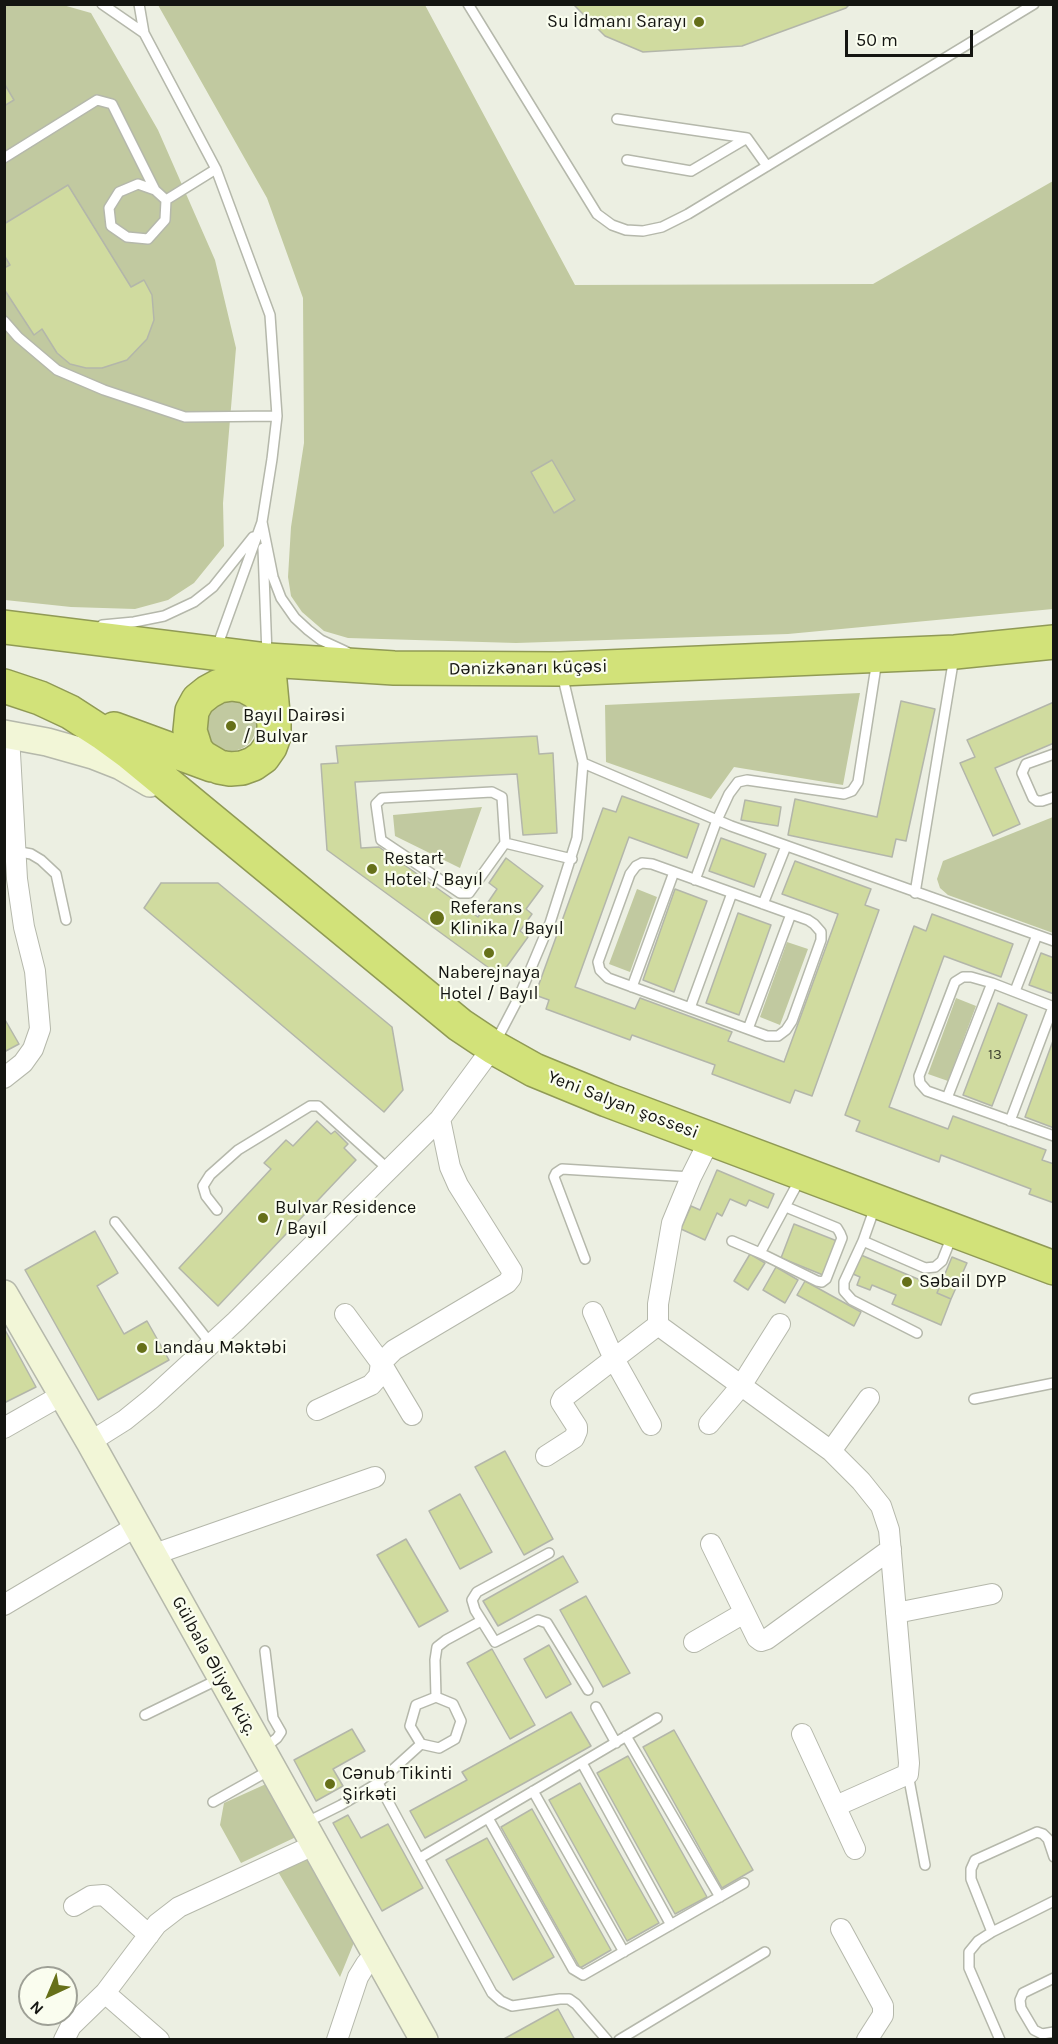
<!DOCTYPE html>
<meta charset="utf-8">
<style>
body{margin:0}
#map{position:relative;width:1058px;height:2044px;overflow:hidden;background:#ecefe2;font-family:Karla,sans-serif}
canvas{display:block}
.frame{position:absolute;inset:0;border:6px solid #141511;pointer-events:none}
.north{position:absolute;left:18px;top:1966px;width:60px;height:60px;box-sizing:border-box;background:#fafdef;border:2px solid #9ea096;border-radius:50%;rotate:224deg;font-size:16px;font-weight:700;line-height:24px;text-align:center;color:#141511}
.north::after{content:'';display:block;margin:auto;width:21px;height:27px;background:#667019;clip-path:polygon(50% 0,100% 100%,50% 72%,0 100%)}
.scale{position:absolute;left:845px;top:30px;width:128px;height:27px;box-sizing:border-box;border:3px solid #141511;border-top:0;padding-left:8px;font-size:18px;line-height:21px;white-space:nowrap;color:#141511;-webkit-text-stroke:4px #fafdef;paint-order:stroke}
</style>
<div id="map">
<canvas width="1058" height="2044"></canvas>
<div class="frame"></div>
<div class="north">N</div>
<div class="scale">50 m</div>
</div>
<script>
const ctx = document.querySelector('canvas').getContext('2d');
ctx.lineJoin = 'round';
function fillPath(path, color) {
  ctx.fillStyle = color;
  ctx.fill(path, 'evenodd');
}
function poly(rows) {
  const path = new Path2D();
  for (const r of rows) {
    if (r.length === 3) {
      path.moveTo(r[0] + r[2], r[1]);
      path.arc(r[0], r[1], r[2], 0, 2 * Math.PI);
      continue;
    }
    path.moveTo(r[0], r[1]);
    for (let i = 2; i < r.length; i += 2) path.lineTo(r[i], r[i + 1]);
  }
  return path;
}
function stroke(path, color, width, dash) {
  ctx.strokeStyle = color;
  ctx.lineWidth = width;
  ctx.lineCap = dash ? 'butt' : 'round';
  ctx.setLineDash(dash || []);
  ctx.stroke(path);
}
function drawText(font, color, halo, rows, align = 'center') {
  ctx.font = font + ' Karla,sans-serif';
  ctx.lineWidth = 4.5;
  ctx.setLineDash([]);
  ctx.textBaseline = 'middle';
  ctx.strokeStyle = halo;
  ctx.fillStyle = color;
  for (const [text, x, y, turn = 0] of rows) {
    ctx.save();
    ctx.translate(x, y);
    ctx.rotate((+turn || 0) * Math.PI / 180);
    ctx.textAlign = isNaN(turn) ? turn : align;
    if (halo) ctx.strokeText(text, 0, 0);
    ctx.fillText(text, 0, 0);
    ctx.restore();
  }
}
fillPath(poly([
 [5,5,63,5,91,13,158,130,215,260,236,348,223,503,224,546,194,583,168,600,135,609,71,607,5,600],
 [158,5,425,5,575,285,873,284,1053,181,1053,609,788,634,516,643,348,638,324,631,302,612,291,596,288,577,291,527,304,443,303,298,267,198],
 [860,693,843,785,734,767,711,799,606,762,605,705],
 [231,726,25],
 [482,807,460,868,395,836,393,815],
 [1053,817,1053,933,948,895,940,888,937,879,943,861],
 [637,889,657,897,630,972,609,964],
 [787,942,808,949,780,1025,760,1017],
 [956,998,976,1006,948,1081,928,1074],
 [266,1784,296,1837,241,1863,220,1825,224,1803],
 [306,1856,355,1940,340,1977,277,1870]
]), '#c1c9a0');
const building = poly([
 [573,4,850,4,846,8,742,46,643,52,605,36,573,4],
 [4,83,14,100,4,106,4,83],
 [68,185,131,287,144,280,152,295,154,320,147,339,127,360,102,368,86,368,70,364,57,353,42,329,34,335,4,289,4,268,10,265,4,255,4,224,68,185],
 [552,460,575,500,554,513,531,472,552,460],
 [901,701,935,709,906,841,896,839,892,857,788,835,795,799,877,817,901,701],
 [1054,702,1054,743,995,768,1020,824,993,836,960,763,975,757,967,740,1054,702],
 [537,736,539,754,553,753,557,833,523,835,517,774,355,782,361,848,379,847,478,917,497,889,489,883,506,858,543,886,526,909,532,914,520,931,528,937,500,976,327,850,321,764,338,763,336,746,537,736],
 [622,796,699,824,687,858,629,837,575,987,635,1009,640,998,732,1032,728,1041,784,1062,838,914,782,894,795,861,871,889,865,905,879,910,812,1096,795,1090,790,1103,712,1074,715,1065,632,1035,630,1040,546,1009,549,1000,535,995,603,808,616,812,622,796],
 [745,800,781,807,778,826,741,820,745,800],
 [721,838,766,854,754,887,709,871,721,838],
 [161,883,218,883,392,1027,403,1090,384,1112,144,908,161,883],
 [675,889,707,901,674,992,643,980,675,889],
 [738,913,771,925,739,1015,706,1003,738,913],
 [932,914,1013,944,1001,977,944,956,889,1107,948,1129,953,1116,1046,1150,1042,1160,1054,1164,1054,1203,1029,1194,1031,1189,941,1155,939,1162,856,1131,860,1121,845,1115,914,926,926,931,932,914],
 [1041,953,1054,958,1054,994,1029,985,1041,953],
 [998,1003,1027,1015,992,1106,963,1095,998,1003],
 [4,1018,19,1044,4,1052,4,1018],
 [1054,1038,1054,1128,1025,1117,1054,1038],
 [317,1121,331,1134,335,1131,348,1144,344,1148,356,1160,218,1306,179,1268,271,1169,264,1163,286,1140,293,1146,317,1121],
 [717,1170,774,1194,768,1208,749,1200,746,1206,730,1199,722,1216,717,1213,705,1240,681,1229,691,1206,700,1210,717,1170],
 [794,1224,837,1241,823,1275,781,1258,794,1224],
 [95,1231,118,1273,97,1286,124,1334,147,1321,169,1360,98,1400,25,1270,95,1231],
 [750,1254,765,1263,748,1290,734,1281,750,1254],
 [861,1255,939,1288,937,1293,951,1299,941,1325,892,1304,896,1295,872,1285,870,1290,857,1285,860,1277,853,1274,861,1255],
 [952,1257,967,1263,951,1299,937,1293,952,1257],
 [776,1267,798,1280,785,1303,763,1290,776,1267],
 [805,1281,861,1312,854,1326,797,1295,805,1281],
 [4,1328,36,1387,4,1403,4,1328],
 [505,1451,553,1539,524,1555,475,1467,505,1451],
 [460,1494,492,1552,460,1569,429,1511,460,1494],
 [406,1539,448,1611,419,1627,377,1555,406,1539],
 [563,1556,578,1582,498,1626,483,1601,563,1556],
 [586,1596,630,1673,603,1687,560,1610,586,1596],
 [549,1645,571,1684,546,1698,524,1659,549,1645],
 [492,1649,535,1725,510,1739,467,1663,492,1649],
 [571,1712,591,1746,425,1838,410,1811,467,1780,462,1772,571,1712],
 [352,1729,365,1751,333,1769,343,1786,316,1801,294,1760,352,1729],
 [674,1730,753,1870,722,1888,643,1747,674,1730],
 [628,1756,707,1897,675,1914,597,1773,628,1756],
 [580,1783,659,1923,627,1941,549,1800,580,1783],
 [532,1809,611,1950,580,1968,501,1827,532,1809],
 [348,1815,361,1838,388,1824,423,1888,382,1911,333,1823,348,1815],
 [487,1838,554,1957,513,1980,446,1860,487,1838],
 [558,2009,575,2040,502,2040,558,2009]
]);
fillPath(building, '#d0db9f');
stroke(building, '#b3b6aa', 1.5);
const lane = poly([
 [102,4,144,33],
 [139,4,144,33,216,169,270,315,277,416,272,459,262,522,217,647],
 [468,4,597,214,612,225,626,230,643,231,662,227,688,214,1034,4],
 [617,119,747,138,767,166],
 [4,158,97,100,112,104,155,190,166,200,216,169],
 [627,160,691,171,747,138],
 [155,190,138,184,119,192,109,208,111,226,127,237,148,239,165,220,166,200],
 [4,321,18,337,57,370,104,390,185,417,277,416],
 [262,522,273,577,281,598,295,618,308,630,321,640,347,652],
 [263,548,267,655],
 [102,625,134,622,164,616,194,602,213,587,253,537],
 [1054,754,1026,764,1022,773,1033,798,1037,801,1042,801,1054,797],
 [583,763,731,826,1054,941],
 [492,792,502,797,505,843,469,893,460,893,381,840,376,804,382,798,492,792],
 [505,843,572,859],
 [15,851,31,854,41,860,56,874,66,920],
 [642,863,652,864,808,920,814,924,821,932,821,940,792,1021,786,1030,778,1036,767,1036,608,978,600,970,598,962,630,874,636,866,642,863],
 [695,880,717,820,729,794,738,782,747,780,844,794,852,791,858,782,877,660],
 [915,893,954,657],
 [763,904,786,846],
 [632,987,674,872],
 [1015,991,1037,935],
 [1054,1007,992,983,971,977,963,977,955,982,919,1076,920,1083,927,1091,1054,1136],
 [690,1008,732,893],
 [748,1029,791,914],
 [495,1043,518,999,550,923,577,838,583,763,562,674],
 [947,1098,992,983],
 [1010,1121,1053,1007],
 [875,1207,863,1241,844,1282,844,1291,852,1300,917,1333],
 [217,1210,206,1196,203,1186,210,1175,238,1150,310,1106,318,1106,388,1169],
 [115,1222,211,1344],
 [732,1241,760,1253,800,1179],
 [863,1241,925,1268,935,1267,942,1261,952,1236],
 [760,1253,817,1281,822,1282,826,1279,842,1238,840,1233,837,1228,786,1207],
 [585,1259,554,1177,556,1173,562,1169,691,1177],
 [974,1399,1054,1383],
 [549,1553,477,1592,472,1600,475,1610,495,1642,538,1620,547,1623,588,1690],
 [436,1697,453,1704,461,1721,455,1739,439,1748,421,1744,410,1726,416,1705,436,1697],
 [436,1697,435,1660,437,1647,446,1640,481,1621],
 [596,1707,616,1743],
 [145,1715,219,1679],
 [626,1736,720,1897],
 [263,1749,277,1738,281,1732,273,1718,265,1651],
 [582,1763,671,1925],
 [908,1774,925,1865],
 [378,1783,421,1744],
 [533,1791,624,1952],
 [213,1802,270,1770],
 [488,1818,573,1969,583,1975,744,1883],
 [305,1823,341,1805,378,1783,492,1993,501,2001,512,2006,560,1999,569,1999,576,2004,607,2040],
 [420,1858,657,1718],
 [992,1932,971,1879,971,1869,975,1860,1037,1832,1043,1834,1048,1839,1054,1857],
 [1054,1978,1023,1993,1020,2000,1021,2008,1034,2030,1042,2034,1054,2032],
 [619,2040,765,1952],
 [1000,2040,969,1968,969,1952,978,1941,992,1932,1054,1901]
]);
const street = poly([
 [4,1078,23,1063,33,1049,40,1029,35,971,24,927,17,879,9,735],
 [710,1139,691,1177,672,1223,658,1304,658,1325,831,1451,861,1481,881,1506,889,1530,909,1763,908,1774,836,1806],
 [593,1312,614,1359,651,1425],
 [345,1314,381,1363,412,1415],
 [317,1410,371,1385,379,1376,381,1363,394,1350,507,1283,511,1278,512,1271,458,1185,450,1167,440,1119],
 [709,1424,741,1386,780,1324],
 [4,1428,62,1395],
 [90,1442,125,1420,151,1399,236,1321,440,1119,493,1047],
 [831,1451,869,1398],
 [546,1456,574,1438,577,1431,577,1427,561,1402,563,1398,658,1325],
 [711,1544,757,1638,761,1641,767,1639,891,1549],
 [152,1555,375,1477],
 [4,1605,137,1526],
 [896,1613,992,1594],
 [694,1642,744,1613],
 [802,1734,855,1849],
 [74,1906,91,1896,104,1895,149,1935],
 [841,1929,883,2006,883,2015,867,2040],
 [105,1993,159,2040],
 [64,2040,71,2026,105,1993,157,1924,179,1907,314,1845],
 [337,2040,358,1977,366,1964,375,1954]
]);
const secondary = poly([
 [4,734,47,742,93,755,121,766,150,783],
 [4,1294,90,1442,424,2040]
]);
const highway = poly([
 [4,627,268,660,394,668,560,669,955,652,1054,642],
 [268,660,274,724,274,736,270,747,263,757,253,764,242,768,230,769,219,767,202,757,196,750,190,731,192,711,198,700,208,692,219,686,232,684,245,686,256,692,265,701,272,712,274,724],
 [4,686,40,698,70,712,104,734,130,753,460,1025,493,1047,534,1070,607,1100,1054,1268],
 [114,729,212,765]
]);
stroke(lane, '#b5b8ab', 12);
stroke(street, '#b5b8ab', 22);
stroke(secondary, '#b5b8ab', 30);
stroke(highway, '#909a55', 36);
stroke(lane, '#fff', 9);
stroke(street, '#fff', 20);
stroke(secondary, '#f2f6d7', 27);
stroke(highway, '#d2e279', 33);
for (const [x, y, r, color] of [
 [699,22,6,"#667019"],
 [231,726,6,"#667019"],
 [372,869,6,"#667019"],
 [437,918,8,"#667019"],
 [489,953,6,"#667019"],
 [263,1218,6,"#667019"],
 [907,1282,6,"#667019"],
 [142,1348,6,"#667019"],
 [330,1784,6,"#667019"]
]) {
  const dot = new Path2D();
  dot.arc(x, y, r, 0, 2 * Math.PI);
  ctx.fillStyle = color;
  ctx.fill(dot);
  stroke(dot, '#fafdef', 2);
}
drawText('15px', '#434634', null, [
 ["13",995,1055]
]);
drawText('18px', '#141511', '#fafdef', [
 ["Su İdmanı Sarayı",687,22,"right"],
 ["Bayıl Dairəsi",243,716],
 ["/ Bulvar",243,737],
 ["Restart",384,859],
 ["Hotel / Bayıl",384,880],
 ["Referans",450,908],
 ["Klinika / Bayıl",450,929],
 ["Naberejnaya",489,973,"center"],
 ["Hotel / Bayıl",489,994,"center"],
 ["Bulvar Residence",275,1208],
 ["/ Bayıl",275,1229],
 ["Səbail DYP",919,1282],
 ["Landau Məktəbi",154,1348],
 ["Cənub Tikinti",342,1774],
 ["Şirkəti",342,1795]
], 'left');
drawText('18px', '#141511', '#fafdef', [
 ["Dənizkənarı küçəsi",528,668,-1],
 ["Yeni Salyan şossesi",623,1105,21],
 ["Gülbala Əliyev küç.",214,1666,61]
]);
</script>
